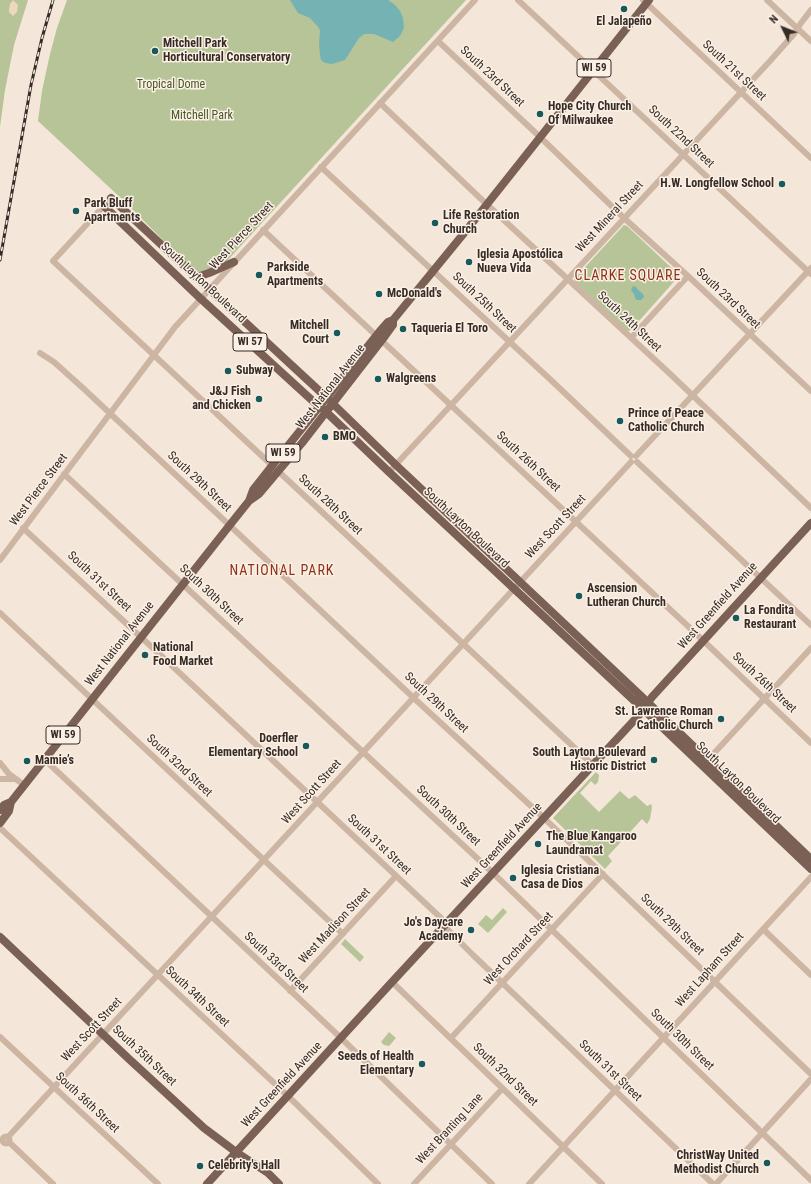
<!DOCTYPE html>
<meta charset="utf-8">
<style>
body{margin:0}
#map{position:relative;width:811px;height:1184px;overflow:hidden;background:#f4e6d8;font-family:"Roboto Condensed",sans-serif}
canvas{display:block}
.north{position:absolute;left:763px;top:8px;width:40px;height:40px;-webkit-text-stroke:3px #fbf0e5;paint-order:stroke;rotate:313deg;font-size:11px;font-weight:700;line-height:16px;text-align:center;color:#372b26}
.north::after{content:'';display:block;margin:auto;width:14px;height:18px;background:#372b26;clip-path:polygon(50% 0,100% 100%,50% 72%,0 100%)}
</style>
<div id="map">
<canvas width="811" height="1184"></canvas>
<div class="north">N</div>
</div>
<script>
const ctx = document.querySelector('canvas').getContext('2d');
ctx.lineJoin = 'round';
function fillPath(path, color) {
  ctx.fillStyle = color;
  ctx.fill(path, 'evenodd');
}
function poly(rows) {
  const path = new Path2D();
  for (const r of rows) {
    if (r.length === 3) {
      path.moveTo(r[0] + r[2], r[1]);
      path.arc(r[0], r[1], r[2], 0, 2 * Math.PI);
      continue;
    }
    path.moveTo(r[0], r[1]);
    for (let i = 2; i < r.length; i += 2) path.lineTo(r[i], r[i + 1]);
  }
  return path;
}
function stroke(path, color, width, dash) {
  ctx.strokeStyle = color;
  ctx.lineWidth = width;
  ctx.lineCap = dash ? 'butt' : 'round';
  ctx.setLineDash(dash || []);
  ctx.stroke(path);
}
function drawText(font, color, halo, rows, align = 'center') {
  ctx.font = font + ' "Roboto Condensed",sans-serif';
  ctx.lineWidth = 3;
  ctx.setLineDash([]);
  ctx.textBaseline = 'middle';
  ctx.strokeStyle = halo;
  ctx.fillStyle = color;
  for (const [text, x, y, turn = 0] of rows) {
    ctx.save();
    ctx.translate(x, y);
    ctx.rotate((+turn || 0) * Math.PI / 180);
    ctx.textAlign = isNaN(turn) ? turn : align;
    if (halo) ctx.strokeText(text, 0, 0);
    ctx.fillText(text, 0, 0);
    ctx.restore();
  }
}
fillPath(poly([
 [0,0,28,0,14,45,5,90,0,127],
 [67,0,466,0,227,261,201,274,196,273,123,200,38,121,42,91,50,54,57,28],
 [624,225,627,226,678,274,679,276,631,330,628,331,626,330,575,282,574,279],
 [596,772,599,775,598,782,595,785,591,781,580,793,599,812,620,791,629,799,635,795,647,806,651,804,652,807,650,819,647,824,642,819,608,856,612,861,605,869,553,818],
 [503,908,507,912,488,933,478,924,486,915,492,920],
 [345,939,364,957,360,962,341,944],
 [389,1032,396,1038,389,1046,384,1045,381,1042]
]), '#b6c497');
fillPath(poly([
 [13,0,18,5,17,12,13,16,9,12,9,9,10,4]
]), '#edd7be');
fillPath(poly([
 [290,0,388,0,395,5,400,11,403,18,404,28,400,36,393,42,374,34,364,34,359,38,345,60,332,64,325,63,321,60,320,55,319,43,320,31,319,28,310,18,298,13],
 [633,286,636,287,638,290,643,294,644,297,641,300,637,300,635,298,634,294,631,290]
]), '#75b2b3');
stroke(poly([
 [518,0,811,274],
 [643,0,811,158],
 [767,0,811,41],
 [438,41,540,137,624,218,688,276,811,391],
 [380,103,480,198,667,371,811,508],
 [321,167,553,382,631,456],
 [111,198,53,261,593,765],
 [263,230,691,629,811,743],
 [631,338,688,276],
 [40,353,54,362,84,389,417,701,544,818,811,1074],
 [636,456,811,268],
 [637,462,811,625],
 [389,472,770,61,794,34,801,23,811,10],
 [64,474,493,873,811,1180],
 [23,528,169,663,441,918,449,931,473,955,713,1184],
 [0,560,175,327,475,0],
 [0,613,343,934],
 [44,759,341,1038,492,1184],
 [0,763,9,774,24,785],
 [705,763,811,648],
 [0,779,16,779],
 [0,828,288,1096,378,1184],
 [763,929,811,975],
 [392,982,602,1184],
 [290,991,396,876],
 [0,1037,158,1184],
 [451,1038,603,874],
 [6,1140,3.5],
 [8,1137,631,462],
 [9,1142,53,1184],
 [414,1184,502,1089],
 [529,1184,811,877],
 [716,1184,811,1079]
]), '#cdb5a3', 6);
stroke(poly([
 [111,198,327,398,396,465,641,696,811,859],
 [104,206,200,298,315,403,321,407,389,472,643,709,811,869],
 [196,276,200,276,209,273,234,262],
 [249,501,259,494,302,443,385,336,393,325,393,320],
 [0,810,4,805,11,802],
 [0,823,9,811,11,802,233,521,249,501,253,490,275,462,380,331,388,322,393,320,465,232,649,0],
 [0,937,129,1059,204,1128,236,1152,268,1173,279,1184],
 [207,1184,392,982,640,714,652,697,811,523]
]), '#7b6155', 8);
const rail = poly([
 [0,260,31,85,42,38,53,0]
]);
stroke(rail, '#372b26', 3);
stroke(rail, '#fbf0e5', 1.5, [4.5]);
for (const [x, y, r, color] of [
 [624,9,4,"#18595c"],
 [155,51,4,"#18595c"],
 [540,114,4,"#18595c"],
 [782,184,4,"#18595c"],
 [76,211,4,"#18595c"],
 [435,223,4,"#18595c"],
 [469,262,4,"#18595c"],
 [259,275,4,"#18595c"],
 [379,294,4,"#18595c"],
 [403,329,4,"#18595c"],
 [337,333,4,"#18595c"],
 [228,371,4,"#18595c"],
 [378,379,4,"#18595c"],
 [259,399,4,"#18595c"],
 [620,421,4,"#18595c"],
 [325,437,4,"#18595c"],
 [579,596,4,"#18595c"],
 [736,618,4,"#18595c"],
 [145,655,4,"#18595c"],
 [721,719,4,"#18595c"],
 [306,746,4,"#18595c"],
 [654,760,4,"#18595c"],
 [27,761,4,"#18595c"],
 [538,844,4,"#18595c"],
 [513,878,4,"#18595c"],
 [471,930,4,"#18595c"],
 [422,1064,4,"#18595c"],
 [767,1163,4,"#18595c"],
 [200,1166,4,"#18595c"]
]) {
  const dot = new Path2D();
  dot.arc(x, y, r, 0, 2 * Math.PI);
  ctx.fillStyle = color;
  ctx.fill(dot);
  stroke(dot, '#fbf0e5', 1.5);
}
for (const [x, y, w] of [
 [594,68,34],
 [250,342,34],
 [283,453,34],
 [63,735,34]
]) {
  const box = new Path2D();
  box.roundRect(x - w / 2, y - 9, w, 18, 3);
  ctx.fillStyle = '#fbf0e5';
  ctx.fill(box);
  stroke(box, '#372b26', 1);
}
drawText('bold 11px', '#372b26', null, [
 ["WI 59",594,68],
 ["WI 57",250,342],
 ["WI 59",283,453],
 ["WI 59",63,735]
]);
drawText('bold 12px', '#372b26', '#fbf0e5', [
 ["El Jalapeño",624,22,"center"],
 ["Mitchell Park",163,44],
 ["Horticultural Conservatory",163,58],
 ["Hope City Church",548,107],
 ["Of Milwaukee",548,121],
 ["H.W. Longfellow School",774,184,"right"],
 ["Park Bluff",84,204],
 ["Apartments",84,218],
 ["Life Restoration",443,216],
 ["Church",443,230],
 ["Iglesia Apostólica",477,255],
 ["Nueva Vida",477,269],
 ["Parkside",267,268],
 ["Apartments",267,282],
 ["McDonald's",387,294],
 ["Mitchell",329,326,"right"],
 ["Court",329,340,"right"],
 ["Taqueria El Toro",411,329],
 ["Subway",236,371],
 ["Walgreens",386,379],
 ["J&J Fish",251,392,"right"],
 ["and Chicken",251,406,"right"],
 ["Prince of Peace",628,414],
 ["Catholic Church",628,428],
 ["BMO",333,437],
 ["Ascension",587,589],
 ["Lutheran Church",587,603],
 ["La Fondita",744,611],
 ["Restaurant",744,625],
 ["National",153,648],
 ["Food Market",153,662],
 ["St. Lawrence Roman",713,712,"right"],
 ["Catholic Church",713,726,"right"],
 ["Doerfler",298,739,"right"],
 ["Elementary School",298,753,"right"],
 ["South Layton Boulevard",646,753,"right"],
 ["Historic District",646,767,"right"],
 ["Mamie’s",35,761],
 ["The Blue Kangaroo",546,837],
 ["Laundramat",546,851],
 ["Iglesia Cristiana",521,871],
 ["Casa de Dios",521,885],
 ["Jo's Daycare",463,923,"right"],
 ["Academy",463,937,"right"],
 ["Seeds of Health",414,1057,"right"],
 ["Elementary",414,1071,"right"],
 ["ChristWay United",759,1156,"right"],
 ["Methodist Church",759,1170,"right"],
 ["Celebrity's Hall",208,1166]
], 'left');
drawText('12px', '#372b26', '#fbf0e5', [
 ["South 21st Street",734,71,43],
 ["South 23rd Street",492,77,43],
 ["South 22nd Street",681,137,43],
 ["West Mineral Street",610,217,-47],
 ["West Pierce Street",242,236,-47],
 ["South Layton Boulevard",203,283,43],
 ["South 23rd Street",728,299,43],
 ["South 25th Street",484,303,43],
 ["South 24th Street",629,322,43],
 ["West National Avenue",331,387,-52],
 ["South 26th Street",528,462,43],
 ["South 29th Street",199,482,43],
 ["West Pierce Street",39,490,-53],
 ["South 28th Street",330,505,43],
 ["West Scott Street",556,527,-47],
 ["South Layton Boulevard",466,528,43],
 ["South 31st Street",99,582,43],
 ["South 30th Street",211,595,43],
 ["West Greenfield Avenue",718,606,-48],
 ["West National Avenue",120,644,-52],
 ["South 26th Street",764,683,43],
 ["South 29th Street",436,703,43],
 ["South 32nd Street",179,766,43],
 ["South Layton Boulevard",738,783,44],
 ["West Scott Street",312,792,-48],
 ["South 30th Street",448,816,43],
 ["South 31st Street",379,845,43],
 ["West Greenfield Avenue",502,846,-47],
 ["South 29th Street",672,925,44],
 ["West Madison Street",335,926,-47],
 ["West Orchard Street",519,949,-47],
 ["South 33rd Street",276,963,43],
 ["West Lapham Street",710,970,-48],
 ["South 34th Street",197,997,43],
 ["West Scott Street",92,1030,-47],
 ["South 30th Street",682,1040,44],
 ["South 35th Street",144,1056,43],
 ["South 31st Street",610,1071,44],
 ["South 32nd Street",505,1075,44],
 ["West Greenfield Avenue",282,1085,-47],
 ["South 36th Street",87,1103,43],
 ["West Branting Lane",450,1129,-47]
]);
drawText('12px', '#475827', '#fbf0e5', [
 ["Tropical Dome",171,85],
 ["Mitchell Park",202,116]
]);
ctx.letterSpacing = '1px';
drawText('14px', '#8e3117', '#fbf0e5', [
 ["CLARKE SQUARE",628,276],
 ["NATIONAL PARK",282,571]
]);
ctx.letterSpacing = '0px';
</script>
